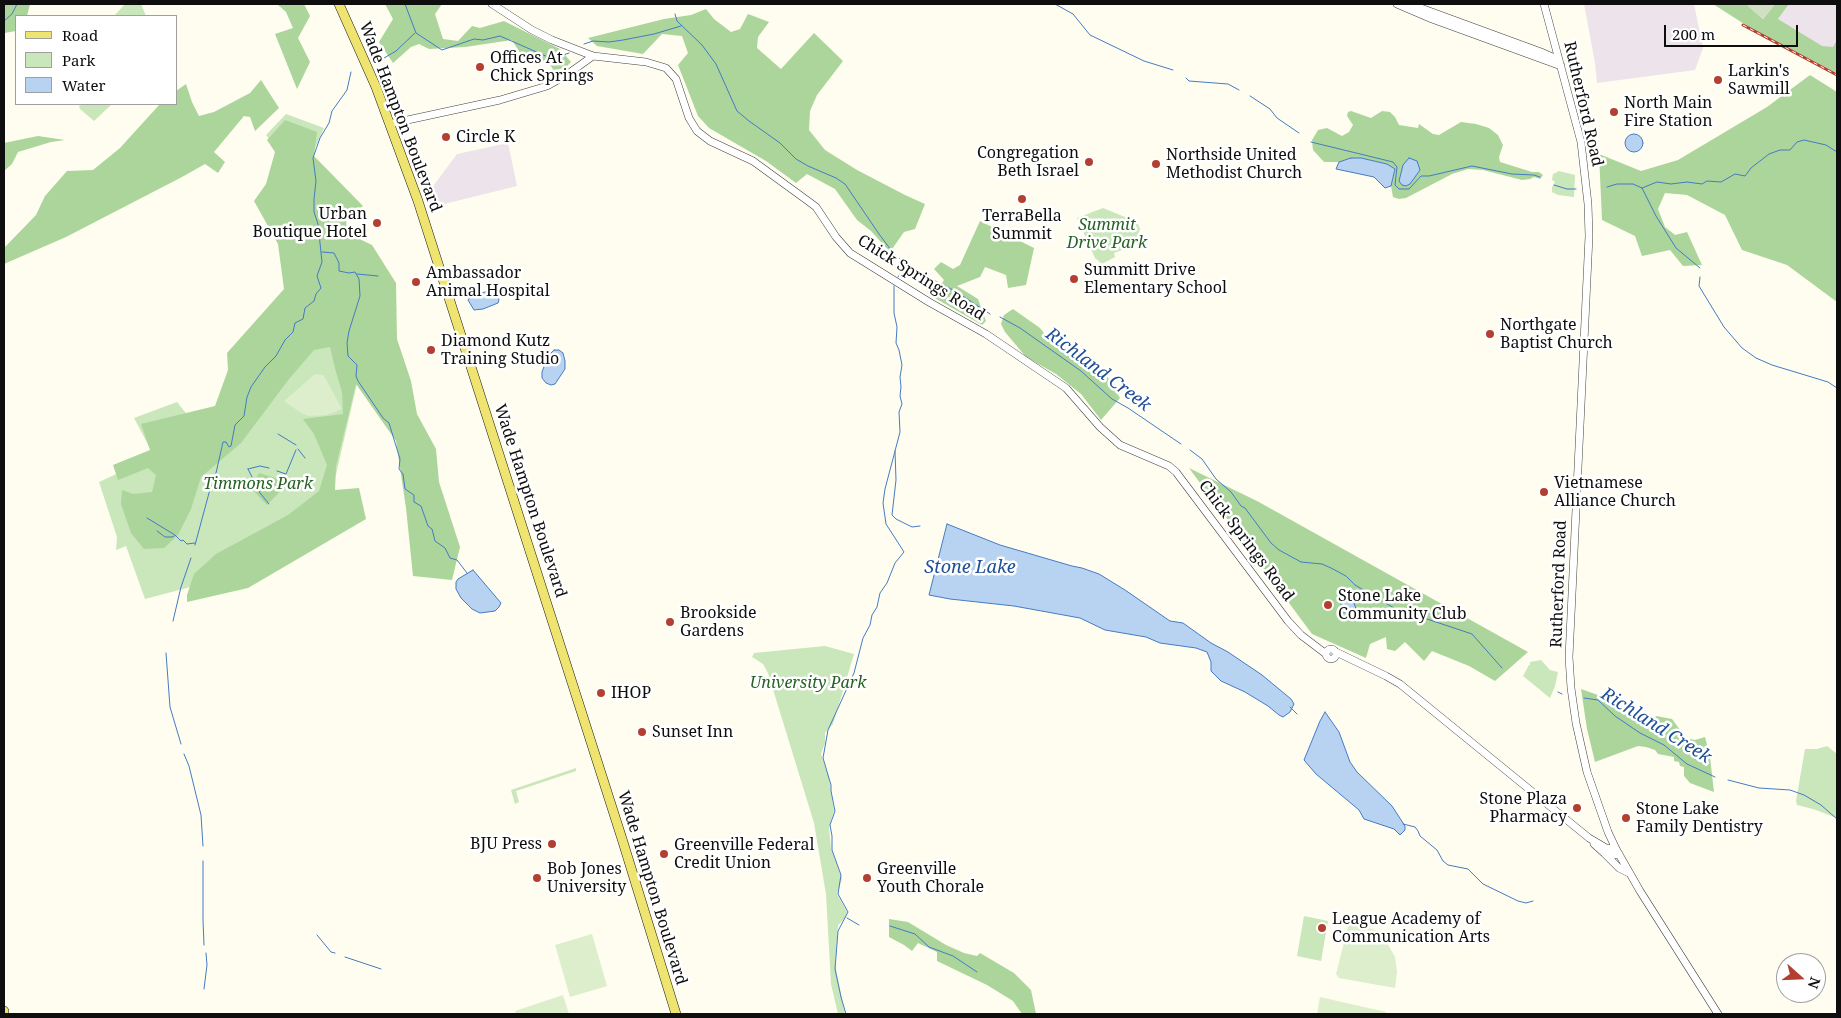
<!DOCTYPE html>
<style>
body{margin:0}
#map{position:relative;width:1841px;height:1018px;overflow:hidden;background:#fefdef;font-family:"Noto Serif",serif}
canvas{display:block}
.frame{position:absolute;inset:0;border:5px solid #0e0e0e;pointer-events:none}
.legend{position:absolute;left:15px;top:15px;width:162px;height:90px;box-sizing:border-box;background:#fff;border:1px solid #9f9f9f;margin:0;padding:6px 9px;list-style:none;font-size:15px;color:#0e0e0e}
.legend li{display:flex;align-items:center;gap:10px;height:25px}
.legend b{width:25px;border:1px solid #9f9f9f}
.north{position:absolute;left:1776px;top:953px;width:50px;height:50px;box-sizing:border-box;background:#fff;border:1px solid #9f9f9f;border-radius:50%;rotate:110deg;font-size:14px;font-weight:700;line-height:20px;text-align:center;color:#0e0e0e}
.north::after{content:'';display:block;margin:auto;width:18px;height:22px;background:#b33f30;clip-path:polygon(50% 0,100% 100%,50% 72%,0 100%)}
.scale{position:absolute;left:1664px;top:25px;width:134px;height:22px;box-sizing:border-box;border:2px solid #0e0e0e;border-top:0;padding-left:6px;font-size:15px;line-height:18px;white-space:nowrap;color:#0e0e0e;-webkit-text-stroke:4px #fff;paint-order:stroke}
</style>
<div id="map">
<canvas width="1841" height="1018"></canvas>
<div class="frame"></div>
<ul class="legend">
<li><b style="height:6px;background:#eee46f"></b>Road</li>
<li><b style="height:14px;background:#cae6bb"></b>Park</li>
<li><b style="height:14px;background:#b8d2f2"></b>Water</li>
</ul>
<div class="north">N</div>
<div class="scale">200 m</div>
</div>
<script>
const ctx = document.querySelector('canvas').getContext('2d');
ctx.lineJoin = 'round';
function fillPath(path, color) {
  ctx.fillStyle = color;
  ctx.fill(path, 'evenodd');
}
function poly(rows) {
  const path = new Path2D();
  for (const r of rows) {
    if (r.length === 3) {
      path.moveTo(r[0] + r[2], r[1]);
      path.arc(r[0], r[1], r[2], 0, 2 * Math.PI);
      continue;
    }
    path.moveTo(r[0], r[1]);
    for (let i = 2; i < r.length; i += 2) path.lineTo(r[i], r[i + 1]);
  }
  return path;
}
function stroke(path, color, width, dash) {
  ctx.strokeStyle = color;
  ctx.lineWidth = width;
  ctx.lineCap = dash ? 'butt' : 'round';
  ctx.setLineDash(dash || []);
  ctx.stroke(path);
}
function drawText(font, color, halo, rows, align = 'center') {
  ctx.font = font + ' "Noto Serif",serif';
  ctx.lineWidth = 5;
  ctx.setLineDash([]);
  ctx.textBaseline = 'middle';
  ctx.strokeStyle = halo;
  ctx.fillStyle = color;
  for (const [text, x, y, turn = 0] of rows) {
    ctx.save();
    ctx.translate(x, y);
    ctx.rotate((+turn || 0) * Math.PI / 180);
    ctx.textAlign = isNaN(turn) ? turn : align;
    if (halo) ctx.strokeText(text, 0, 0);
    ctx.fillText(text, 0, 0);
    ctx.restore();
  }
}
fillPath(poly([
 [1584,4,1694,4,1703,48,1695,70,1597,83,1595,63],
 [1789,4,1837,4,1837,65,1778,19],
 [508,143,517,186,432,207,428,193,457,154]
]), '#ece3eb');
fillPath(poly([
 [125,4,141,4,146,16,114,16],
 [83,104,112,104,94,121,80,109,79,106],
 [286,114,324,128,312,155,371,323,331,496,198,585,145,599,126,546,116,550,117,537,99,482,136,465,152,452,134,418,177,402,201,432,285,312,299,175,266,135],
 [1559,171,1575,175,1574,197,1558,195,1552,192,1552,187,1555,182,1552,180,1553,174],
 [1103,208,1137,222,1140,229,1135,245,1114,253,1115,257,1102,264,1095,258,1077,218],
 [825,646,854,654,833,724,825,733,825,743,821,754,829,778,834,811,829,828,831,848,842,879,837,894,847,912,845,918,838,925,835,964,845,1014,838,1014,831,984,826,894,814,823,768,673,763,664,752,657,754,653],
 [1541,660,1550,670,1558,672,1555,686,1550,698,1523,676,1529,665,1530,665,1530,662],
 [1827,746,1837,754,1837,818,1813,809,1797,805,1796,801,1805,749,1817,749],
 [576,768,576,771,516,791,519,802,515,804,511,790],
 [1304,916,1328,921,1321,961,1297,956]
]), '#cae6bb');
fillPath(poly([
 [4,4,30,4,27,16,16,16,16,31,4,33],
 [277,4,304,4,310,16,298,38,310,62,297,89,275,34,293,28,286,12],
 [385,4,442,4,435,14,443,39,458,41,472,26,480,28,504,21,560,49,571,62,566,67,554,71,549,63,525,61,512,40,465,47,429,49,419,44,411,47,393,63,379,42,393,19],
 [1713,4,1746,4,1763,19,1775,4,1789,4,1778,19,1822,46,1833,47,1837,40,1837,73,1752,29],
 [706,9,714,19,731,32,740,29,748,14,769,22,758,37,757,48,781,69,814,33,843,61,817,95,810,111,809,130,825,150,857,170,905,195,925,204,915,229,904,232,890,252,871,231,857,220,835,189,807,174,796,183,766,161,709,128,698,116,678,65,688,53,682,36,662,34,643,54,597,46,588,38,664,19,691,15],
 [1810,75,1837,92,1837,302,1787,265,1742,250,1725,215,1687,195,1665,193,1658,209,1665,227,1675,235,1687,232,1702,265,1683,266,1670,250,1642,256,1635,236,1602,220,1599,154,1641,171,1678,160,1767,107],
 [261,80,279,108,255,131,250,117,244,116,214,152,225,162,218,173,205,164,182,177,66,237,4,264,4,248,36,215,45,196,67,171,93,170,120,148,160,104,176,104,176,91,186,84,192,102,199,116,214,112,250,93],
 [1351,111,1371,118,1382,111,1390,112,1395,117,1399,125,1418,128,1419,124,1433,134,1439,135,1461,122,1476,124,1489,128,1498,135,1503,145,1499,157,1500,162,1532,172,1539,172,1543,175,1540,179,1534,177,1530,179,1522,180,1483,170,1468,169,1452,174,1406,198,1399,199,1393,197,1391,186,1395,170,1387,164,1361,158,1351,158,1339,162,1324,162,1313,150,1312,140,1318,130,1327,128,1342,136,1349,132,1353,125,1347,116,1348,112],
 [285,120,317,132,314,156,363,206,346,218,347,233,372,245,396,283,397,339,411,381,417,414,436,449,439,482,460,547,452,580,413,576,406,508,396,441,356,384,336,466,335,490,359,488,366,519,248,588,187,602,187,595,194,574,216,554,288,515,319,491,327,465,314,434,303,419,343,414,342,392,336,372,330,347,314,350,289,379,241,443,201,477,191,509,178,535,164,548,144,549,131,533,121,504,122,490,133,494,152,492,156,475,148,468,118,480,113,465,150,450,141,424,215,406,228,370,227,353,284,289,278,244,254,201,266,184,275,152,267,140],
 [38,136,65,140,51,142,18,152,12,164,4,171,4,143],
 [980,221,1034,248,1026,285,1008,288,1006,275,985,267,980,277,957,286,978,299,986,321,982,325,933,297,944,280,934,269,941,262,953,269,960,265],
 [1013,309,1040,328,1055,347,1087,364,1093,372,1101,376,1107,376,1120,398,1101,420,1081,394,1056,374,1026,357,1005,332,1001,324,1004,315],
 [1189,468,1257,501,1528,652,1495,681,1469,666,1432,651,1424,661,1405,642,1395,651,1387,649,1386,637,1370,644,1366,658,1312,634],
 [259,473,289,482,267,505,250,487],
 [1581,689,1609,699,1643,718,1642,723,1649,727,1656,716,1672,719,1686,738,1695,740,1705,737,1710,757,1714,792,1690,783,1684,776,1684,767,1680,766,1679,762,1674,761,1674,757,1658,754,1655,750,1646,747,1638,746,1595,762,1587,729],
 [889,919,908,922,946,945,964,953,977,956,980,953,1014,973,1031,990,1036,1014,1022,1014,1013,1001,987,985,937,961,937,952,918,943,912,951,904,945,889,937]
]), '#acd59c');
fillPath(poly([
 [1746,4,1775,4,1763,19]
]), '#d0dec2');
fillPath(poly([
 [315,374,323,375,326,379,342,409,327,415,309,416,301,413,284,401],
 [1349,923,1375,930,1387,943,1395,957,1397,972,1395,988,1339,978,1336,974],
 [592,934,607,986,570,997,555,945],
 [563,995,569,1014,516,1014,515,1011],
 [1320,997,1386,1012,1386,1014,1317,1014]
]), '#dec');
const water = poly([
 [1634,143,9],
 [1351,158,1361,158,1387,164,1395,169,1391,186,1385,188,1374,177,1336,169,1339,162,1351,158],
 [1409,158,1417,161,1420,170,1410,184,1406,186,1402,185,1399,181,1403,165,1409,158],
 [491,290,497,293,499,300,498,303,483,309,474,310,468,300,470,297,491,290],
 [554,350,559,350,563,353,565,361,565,369,555,384,551,385,546,383,542,378,542,372,548,356,554,350],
 [947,524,1000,545,1072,566,1082,568,1099,574,1125,590,1170,621,1183,623,1211,643,1228,652,1262,675,1291,699,1294,704,1290,712,1283,717,1279,715,1268,706,1245,692,1221,681,1211,671,1211,662,1207,652,1196,648,1160,643,1146,637,1105,630,1080,618,1014,606,950,599,929,595,947,524],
 [473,570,501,603,499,607,495,611,480,613,472,609,461,598,456,589,456,582,458,579,473,570],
 [1351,593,1356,609,1343,613,1339,596,1351,593],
 [1325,712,1339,732,1350,762,1357,772,1392,806,1405,826,1405,830,1400,835,1394,829,1364,819,1359,810,1316,774,1304,760,1320,721,1325,712]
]);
fillPath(water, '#b8d2f2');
stroke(water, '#447bc3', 1);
stroke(poly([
 [405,4,416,33,442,50,474,39,483,40,500,36,548,57,555,58,569,53],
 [1055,4,1073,14,1090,35,1144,61,1173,70],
 [675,14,677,21,702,45,716,64,737,111,749,121,780,143,796,159,808,166,836,178,845,184,879,234,894,254,908,265],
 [4,21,12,14,17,4],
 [584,44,593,41,609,42,623,40,654,34,681,26],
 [384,58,396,51,415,33],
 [1186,78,1189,81,1228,84,1239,90],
 [1250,96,1270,109,1277,118,1299,133],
 [1311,142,1393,162,1397,167,1395,185,1399,189,1409,189,1421,176,1429,176,1472,166,1512,174,1534,175,1540,177],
 [1554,185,1567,189,1576,189],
 [1607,187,1617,184,1633,184,1642,188,1656,216,1676,248,1700,268],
 [1642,188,1657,182,1671,184,1687,182,1702,184,1707,181,1721,182,1735,174,1745,176,1751,168,1769,154,1780,150,1790,150,1797,142,1804,140,1826,145,1837,152],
 [322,252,334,253,339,263,339,271,349,273,355,272,359,279,360,296,349,331,347,343,348,356,357,365,356,376,358,381,383,418,389,423,400,459,399,469,403,474,405,489,414,495,414,502,421,506,428,526,432,529,435,541,445,548,450,558,457,560,467,573],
 [920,273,955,291,990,314],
 [357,274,378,276],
 [898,277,906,265],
 [1700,277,1699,286,1724,327,1742,348,1756,358,1772,365,1828,382,1837,388],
 [1000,317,1020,328,1081,371,1112,399,1128,408,1181,444],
 [278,434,296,445],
 [298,449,305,458],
 [1190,450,1202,459,1216,479,1231,492,1241,506,1245,508,1271,543,1279,550,1301,562,1322,564,1331,568,1346,576,1355,585,1394,608,1472,634,1502,668],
 [895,451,896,480,892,515,896,519,912,527,920,526],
 [248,469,260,493,269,504],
 [248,469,260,466,269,468],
 [277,471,286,474,296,450],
 [147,518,175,535,181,541,183,540,187,544,195,543],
 [157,531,165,537,172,537,174,536],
 [195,545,209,493,216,473,223,442,226,442,229,447,231,446,235,425,244,416,247,397,251,387,265,367,276,356,285,340,293,332,295,323,303,319,305,308,314,301,316,294,321,288,317,276,322,262,318,224,314,212,314,199,316,181,313,158,320,138,329,123,332,111,347,90,351,72],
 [173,621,181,587,191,558],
 [166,653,170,707,181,744],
 [1558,692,1562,694],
 [1584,698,1598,700,1615,716,1640,733,1664,745,1687,764,1715,777],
 [1290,707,1297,714],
 [184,754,189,766,201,815,203,846],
 [1728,780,1759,788,1790,790,1804,795,1821,805,1837,819],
 [1403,824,1415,827,1418,831,1420,836,1437,850,1443,861,1448,865,1468,869,1483,884,1518,901,1526,903,1533,901],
 [203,861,203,920,204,945],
 [847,918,859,925],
 [890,926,915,934,929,947,953,956,977,972],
 [317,935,331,952,335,953],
 [345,957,381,969],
 [204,989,207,965,206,953],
 [846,1014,841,997,835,969,838,931,848,912,838,894,841,875,832,850,832,836,830,825,835,811,831,791,831,785,823,758,828,730,854,673,863,638,870,625,872,615,877,607,880,593,887,583,895,563,904,552,886,524,883,503,885,489,900,432,899,412,902,404,900,396,901,387,900,377,902,365,899,350,896,343,897,327,894,313,894,286]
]), '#447bc3', 1);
const minor = poly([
 [492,4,532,30,552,40,593,56,646,62,666,68,676,79,689,118,697,131,710,141,753,161,808,201,816,207,836,237,850,253,929,302,986,334,1066,388,1100,427,1120,445,1169,466,1176,472,1288,621,1301,635,1326,654],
 [1397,4,1432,19,1561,66],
 [1410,4,1541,52,1552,57,1559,64],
 [1544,4,1581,142,1588,204,1589,236,1569,657,1571,688,1576,723,1587,772,1608,832,1616,849,1640,891,1718,1014],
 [389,124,500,100,547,86,565,76,593,56],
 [1331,654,5],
 [1336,652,1386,676,1400,684,1589,838,1606,848,1616,849],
 [1594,844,1604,853,1613,855,1619,854],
 [1605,854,1619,868,1629,873]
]);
const major = poly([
 [339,4,376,87,418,201,623,842,676,1014],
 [4,1011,4,1014]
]);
stroke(minor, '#414141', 8);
stroke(major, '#1f1f1f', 10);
stroke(minor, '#fff', 7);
stroke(major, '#eee46f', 9);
const rail = poly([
 [1743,25,1837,75]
]);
stroke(rail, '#b33f30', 3);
stroke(rail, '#fff', 1, [4]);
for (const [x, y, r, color] of [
 [480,67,5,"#b33f30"],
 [1718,80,5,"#b33f30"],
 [1614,112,5,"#b33f30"],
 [446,137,5,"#b33f30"],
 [1089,162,5,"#b33f30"],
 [1156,164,5,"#b33f30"],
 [1022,199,5,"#b33f30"],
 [377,223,5,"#b33f30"],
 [1074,279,5,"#b33f30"],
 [416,282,5,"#b33f30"],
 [1490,334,5,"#b33f30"],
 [431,350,5,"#b33f30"],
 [1544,492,5,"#b33f30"],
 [1328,605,5,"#b33f30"],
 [670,622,5,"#b33f30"],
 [601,693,5,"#b33f30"],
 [642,732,5,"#b33f30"],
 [1577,808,5,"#b33f30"],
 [1626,818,5,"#b33f30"],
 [552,844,5,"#b33f30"],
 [664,854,5,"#b33f30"],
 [537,878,5,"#b33f30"],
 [867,878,5,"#b33f30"],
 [1322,928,5,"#b33f30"]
]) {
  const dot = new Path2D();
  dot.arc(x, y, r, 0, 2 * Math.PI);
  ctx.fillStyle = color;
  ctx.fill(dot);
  stroke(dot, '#fff', 2);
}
drawText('16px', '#0e0e0e', '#fff', [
 ["Offices At",490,58],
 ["Chick Springs",490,76],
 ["Larkin's",1728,71],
 ["Sawmill",1728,89],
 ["North Main",1624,103],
 ["Fire Station",1624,121],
 ["Circle K",456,137],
 ["Congregation",1079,153,"right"],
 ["Beth Israel",1079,171,"right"],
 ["Northside United",1166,155],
 ["Methodist Church",1166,173],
 ["Urban",367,214,"right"],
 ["Boutique Hotel",367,232,"right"],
 ["TerraBella",1022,216,"center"],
 ["Summit",1022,234,"center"],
 ["Summitt Drive",1084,270],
 ["Elementary School",1084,288],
 ["Ambassador",426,273],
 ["Animal Hospital",426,291],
 ["Northgate",1500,325],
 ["Baptist Church",1500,343],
 ["Diamond Kutz",441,341],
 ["Training Studio",441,359],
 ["Vietnamese",1554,483],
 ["Alliance Church",1554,501],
 ["Stone Lake",1338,596],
 ["Community Club",1338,614],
 ["Brookside",680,613],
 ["Gardens",680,631],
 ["IHOP",611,693],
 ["Sunset Inn",652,732],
 ["Stone Plaza",1567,799,"right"],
 ["Pharmacy",1567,817,"right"],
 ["Stone Lake",1636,809],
 ["Family Dentistry",1636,827],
 ["BJU Press",542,844,"right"],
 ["Greenville Federal",674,845],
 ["Credit Union",674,863],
 ["Bob Jones",547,869],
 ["University",547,887],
 ["Greenville",877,869],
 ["Youth Chorale",877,887],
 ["League Academy of",1332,919],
 ["Communication Arts",1332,937]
], 'left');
drawText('16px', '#0e0e0e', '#fff', [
 ["Rutherford Road",1583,104,77],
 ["Wade Hampton Boulevard",400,117,69],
 ["Chick Springs Road",921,278,32],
 ["Wade Hampton Boulevard",530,501,72],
 ["Chick Springs Road",1246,541,53],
 ["Rutherford Road",1559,584,-88],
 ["Wade Hampton Boulevard",652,888,73]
]);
drawText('italic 16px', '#256123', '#fff', [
 ["Summit",1107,225],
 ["Drive Park",1107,243],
 ["Timmons Park",258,484],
 ["University Park",808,683]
]);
drawText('italic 18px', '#204f96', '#fff', [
 ["Richland Creek",1098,370,37],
 ["Stone Lake",970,568],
 ["Richland Creek",1656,726,32]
]);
</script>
